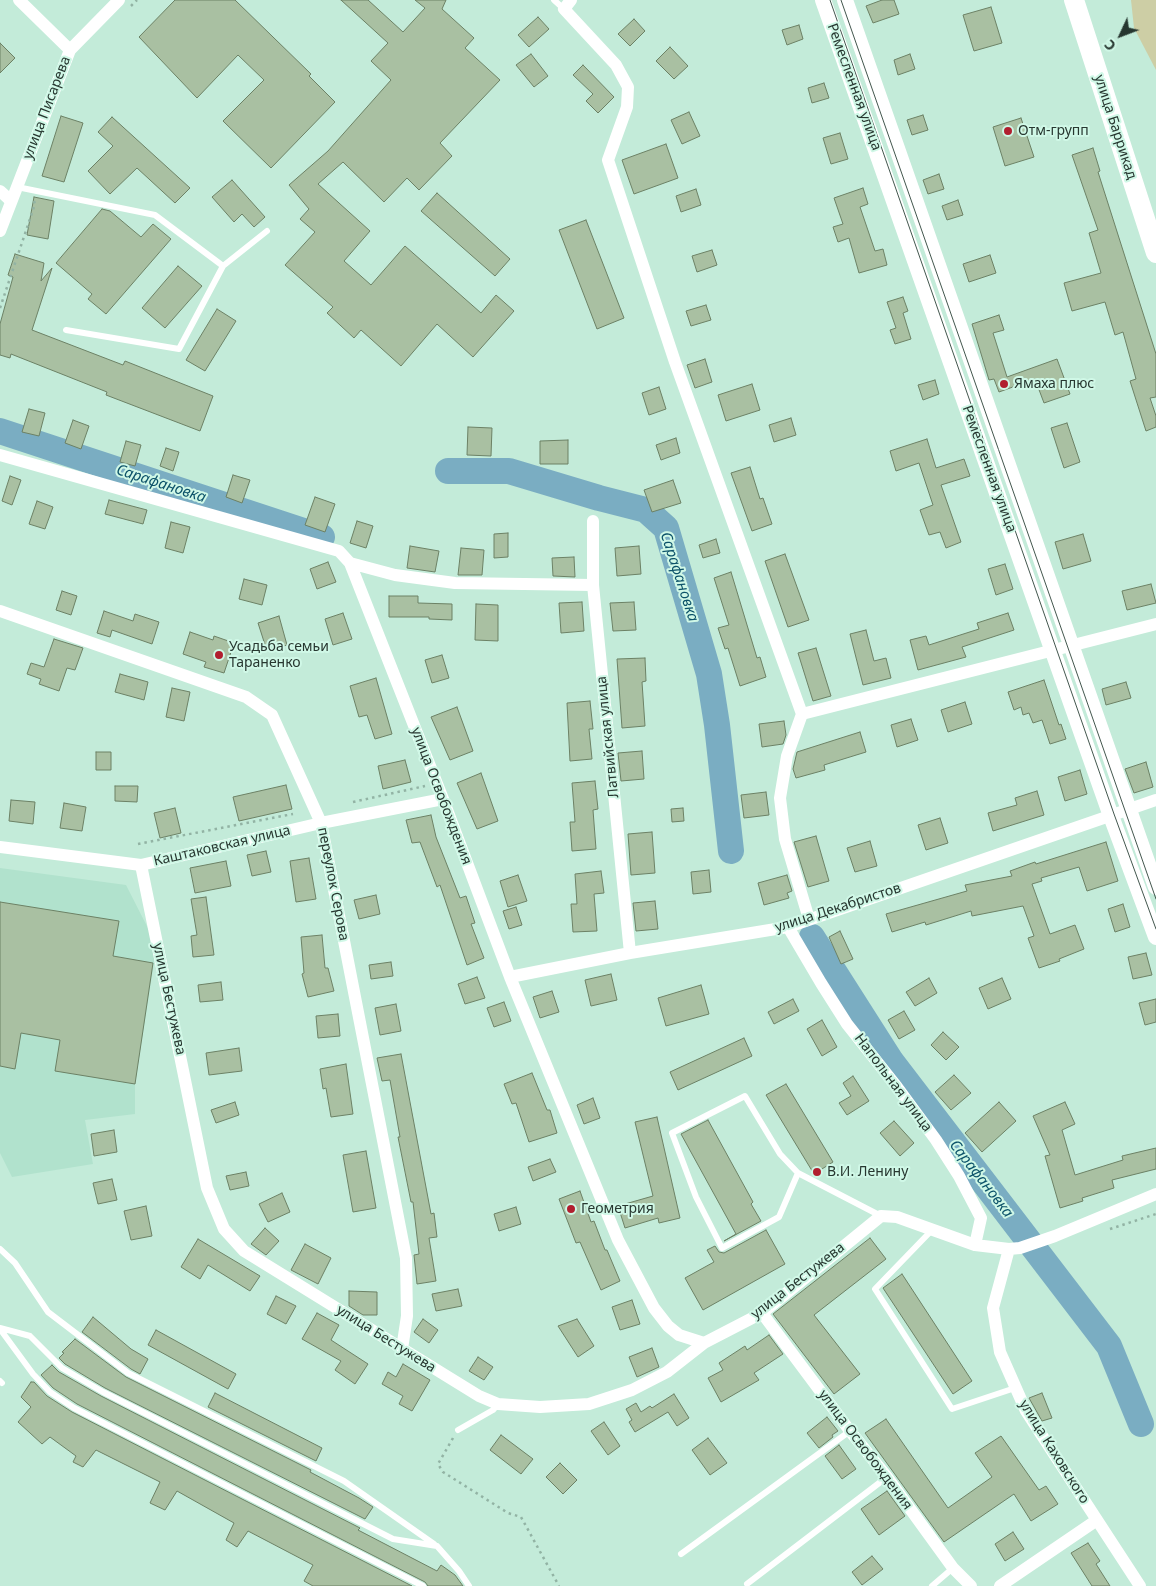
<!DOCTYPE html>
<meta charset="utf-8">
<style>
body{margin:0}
#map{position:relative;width:1156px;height:1586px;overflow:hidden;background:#c3ebd9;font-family:"Noto Sans",sans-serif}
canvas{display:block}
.north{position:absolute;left:1096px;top:10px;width:50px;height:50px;-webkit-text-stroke:4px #d0f8e7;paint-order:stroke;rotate:227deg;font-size:14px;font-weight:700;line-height:20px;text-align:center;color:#273730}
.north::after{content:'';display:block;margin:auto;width:18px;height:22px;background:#273730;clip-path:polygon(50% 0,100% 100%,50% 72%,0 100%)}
</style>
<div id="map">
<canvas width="1156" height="1586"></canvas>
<div class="north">С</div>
</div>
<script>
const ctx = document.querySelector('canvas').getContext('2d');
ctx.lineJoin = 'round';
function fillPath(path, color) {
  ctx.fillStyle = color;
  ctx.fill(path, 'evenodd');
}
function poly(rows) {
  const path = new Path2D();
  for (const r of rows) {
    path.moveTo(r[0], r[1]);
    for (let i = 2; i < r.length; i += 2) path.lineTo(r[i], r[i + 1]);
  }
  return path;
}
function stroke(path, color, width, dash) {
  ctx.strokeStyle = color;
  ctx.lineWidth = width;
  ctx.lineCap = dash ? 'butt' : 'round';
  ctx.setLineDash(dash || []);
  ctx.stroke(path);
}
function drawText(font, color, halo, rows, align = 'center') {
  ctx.font = font + ' "Noto Sans",sans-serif';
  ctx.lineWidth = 4;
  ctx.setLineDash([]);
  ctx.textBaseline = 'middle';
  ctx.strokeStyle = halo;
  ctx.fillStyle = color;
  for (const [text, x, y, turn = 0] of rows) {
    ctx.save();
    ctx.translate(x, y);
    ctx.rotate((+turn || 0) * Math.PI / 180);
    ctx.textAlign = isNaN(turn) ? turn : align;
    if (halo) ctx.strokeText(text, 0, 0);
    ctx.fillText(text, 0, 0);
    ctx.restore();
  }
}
fillPath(poly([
 [0,868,126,885,155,942,154,963,135,1084,135,1114,85,1120,93,1164,12,1177,0,1153]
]), '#b1e2cd');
fillPath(poly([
 [1131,0,1156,0,1156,70,1134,28]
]), '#cdcea5');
stroke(poly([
 [0,431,322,537],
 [448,471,509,471,599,498,646,510,666,528,709,674,717,725,731,851],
 [812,937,891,1061,1109,1346,1141,1424]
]), '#7aadc2', 26);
const building = poly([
 [175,0,235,0,311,74,309,76,335,102,271,168,223,121,264,80,238,55,197,98,139,37,175,0],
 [341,0,368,0,403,32,425,8,415,0,446,0,442,9,474,38,465,48,500,80,440,143,452,156,419,190,407,178,384,202,343,162,318,184,370,231,344,261,371,285,405,246,481,313,496,295,514,311,473,357,437,324,401,366,361,330,354,338,327,313,333,307,285,265,315,232,300,219,309,209,289,185,328,151,391,80,371,61,388,43,341,0],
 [882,0,894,0,899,14,873,23,866,6,882,0],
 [991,7,1002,43,974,51,963,15,991,7],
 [538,17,549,29,529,47,518,35,538,17],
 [634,19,645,31,630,46,618,34,634,19],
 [799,25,803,39,787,45,782,30,799,25],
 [0,43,15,58,0,73,0,43],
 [670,47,688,66,674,79,656,61,670,47],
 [531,54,548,76,534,87,516,65,531,54],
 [910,54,915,69,898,75,894,60,910,54],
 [583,65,614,97,598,113,586,101,593,94,573,75,583,65],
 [824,83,829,98,812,103,808,88,824,83],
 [689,112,700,136,682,144,671,120,689,112],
 [923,115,928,130,912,135,907,120,923,115],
 [61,116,83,123,64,182,42,176,61,116],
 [112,117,190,188,175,203,137,168,110,194,88,171,113,146,98,132,112,117],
 [1021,118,1034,157,1005,166,993,127,1021,118],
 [840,133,848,159,831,164,823,138,840,133],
 [666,144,678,178,634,194,622,160,666,144],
 [1093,148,1100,171,1098,172,1156,354,1156,397,1150,398,1156,416,1156,427,1146,431,1130,381,1136,379,1123,332,1115,335,1105,302,1072,311,1064,283,1101,273,1089,233,1098,230,1072,155,1093,148],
 [939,174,944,189,928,194,923,180,939,174],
 [232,180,265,217,254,227,242,214,234,222,212,197,232,180],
 [863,188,868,204,860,207,875,251,883,249,887,265,859,273,849,238,838,242,833,227,843,224,834,198,863,188],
 [696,189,701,205,681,212,676,196,696,189],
 [437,193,510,259,495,276,421,211,437,193],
 [34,197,54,201,48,239,27,235,34,197],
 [958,200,963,215,947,220,942,206,958,200],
 [102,209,110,211,141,237,153,224,171,239,106,314,88,299,92,294,56,263,102,209],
 [586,220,624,318,597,329,559,230,586,220],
 [712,250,717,265,697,272,692,256,712,250],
 [15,254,44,263,41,281,52,268,32,330,123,365,125,361,213,396,200,431,106,395,107,392,11,354,10,358,0,355,0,324,13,277,8,275,15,254],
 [990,255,996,273,969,282,963,264,990,255],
 [178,266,202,286,165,328,142,308,178,266],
 [903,297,908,311,903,313,911,339,895,344,890,330,896,328,887,302,903,297],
 [706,305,711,320,691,326,686,311,706,305],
 [217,309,236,321,205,371,186,360,217,309],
 [999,315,1004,330,993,333,1007,377,1057,359,1070,394,1044,403,1035,379,999,392,994,379,989,380,972,324,999,315],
 [705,359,712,382,695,388,687,365,705,359],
 [935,380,939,394,923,400,918,385,935,380],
 [752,384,760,410,726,421,718,395,752,384],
 [659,387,666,409,649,415,642,393,659,387],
 [29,409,45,413,39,436,22,432,29,409],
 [791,418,796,435,774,442,769,425,791,418],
 [73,420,89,426,81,449,65,443,73,420],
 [1067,423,1080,462,1064,468,1051,428,1067,423],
 [468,427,492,428,491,456,467,455,468,427],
 [676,438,680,453,661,460,656,445,676,438],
 [927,439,936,468,964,459,970,476,941,485,961,542,946,548,940,532,929,535,920,510,933,505,919,463,896,471,890,451,927,439],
 [568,440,568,464,540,464,540,441,568,440],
 [126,441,141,445,135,466,120,462,126,441],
 [166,448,179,452,173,471,160,466,166,448],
 [750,467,760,499,763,498,772,524,752,531,731,473,750,467],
 [233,475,250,480,242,503,226,497,233,475],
 [10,476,21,480,12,505,2,501,10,476],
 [673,480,681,503,652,512,644,490,673,480],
 [315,497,335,504,325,532,305,525,315,497],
 [109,500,147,510,143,524,105,514,109,500],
 [37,501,53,507,45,529,29,524,37,501],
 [357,521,373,526,366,548,350,543,357,521],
 [171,522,190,527,183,553,165,548,171,522],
 [508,533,508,557,494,558,494,534,508,533],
 [1083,534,1091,561,1063,569,1055,542,1083,534],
 [716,539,720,553,703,558,699,545,716,539],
 [410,546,439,551,435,572,407,568,410,546],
 [639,546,641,574,617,576,615,548,639,546],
 [461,548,484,550,482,575,458,575,461,548],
 [785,554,809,620,788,627,765,561,785,554],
 [574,557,575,577,553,576,552,558,574,557],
 [328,562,336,582,317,589,310,569,328,562],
 [1005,564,1013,589,996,595,988,569,1005,564],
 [731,572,757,658,760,657,766,677,740,686,728,648,725,649,718,628,729,625,714,578,731,572],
 [244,579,267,585,262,605,239,599,244,579],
 [1151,584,1156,603,1127,610,1122,591,1151,584],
 [62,591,77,596,71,615,56,610,62,591],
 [389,596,418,596,418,603,452,604,452,620,429,619,429,617,389,617,389,596],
 [582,602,584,631,561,633,559,603,582,602],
 [634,602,636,630,613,631,610,603,634,602],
 [476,604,498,605,498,641,475,640,476,604],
 [104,611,133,621,135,614,159,622,152,644,112,630,110,637,97,633,104,611],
 [343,613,352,639,333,645,325,619,343,613],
 [1008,613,1014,630,962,647,966,657,918,670,910,640,926,636,929,645,979,629,977,623,1008,613],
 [279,616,287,645,267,651,258,623,279,616],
 [866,630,874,661,886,658,891,678,863,685,850,634,866,630],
 [190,632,213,640,214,636,234,643,224,673,204,667,206,662,183,654,190,632],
 [54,639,83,648,75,670,67,668,59,691,39,684,41,679,27,674,31,663,44,667,54,639],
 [816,648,831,696,813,701,798,653,816,648],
 [442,655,449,678,432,683,425,660,442,655],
 [645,658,646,681,642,682,645,726,622,728,617,659,645,658],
 [120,674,148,682,144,700,115,692,120,674],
 [376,678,392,734,375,739,367,715,359,717,350,686,376,678],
 [1044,680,1059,725,1061,724,1066,739,1050,744,1042,720,1033,723,1029,713,1023,715,1021,707,1014,710,1008,692,1044,680],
 [1126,682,1131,698,1106,705,1102,689,1126,682],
 [172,688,190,692,184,721,166,717,172,688],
 [590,701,593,729,589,729,592,759,570,761,567,703,590,701],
 [965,702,972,724,948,732,941,710,965,702],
 [457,707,473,751,450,760,431,717,457,707],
 [911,719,918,740,897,747,891,725,911,719],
 [784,721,786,735,783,744,762,747,759,724,784,721],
 [860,732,866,752,824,765,825,770,796,778,793,769,797,752,860,732],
 [642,751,644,779,621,781,618,753,642,751],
 [96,752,111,752,111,770,96,770,96,752],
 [405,760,411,782,383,789,378,766,405,760],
 [1146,762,1153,787,1134,793,1125,769,1146,762],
 [1080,770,1087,794,1065,801,1058,777,1080,770],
 [481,773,498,821,477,829,457,783,481,773],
 [595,781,598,809,593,810,596,849,572,851,570,822,575,822,572,783,595,781],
 [286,785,292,809,239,821,233,797,286,785],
 [115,786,138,786,137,802,115,801,115,786],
 [1037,791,1044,815,993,831,988,813,1017,805,1015,798,1037,791],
 [766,792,769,815,744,818,741,795,766,792],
 [11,800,35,802,33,824,9,821,11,800],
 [64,803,86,807,82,831,60,828,64,803],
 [175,808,181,833,160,838,154,813,175,808],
 [683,808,684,821,672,822,671,809,683,808],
 [431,815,436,837,460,898,466,896,475,923,471,924,484,958,467,965,440,885,437,887,420,842,412,843,406,820,431,815],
 [940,818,948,843,926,850,918,825,940,818],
 [652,832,655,873,631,875,628,834,652,832],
 [816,836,829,881,808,887,794,842,816,836],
 [870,841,877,866,855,872,847,848,870,841],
 [1106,842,1118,881,1087,891,1079,867,1041,878,1042,881,1032,884,1050,934,1075,925,1084,949,1059,959,1060,961,1039,968,1028,938,1034,936,1023,906,972,916,971,911,926,925,925,922,892,932,886,914,967,891,965,885,1012,876,1010,871,1035,862,1036,864,1106,842],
 [266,851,271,872,252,876,247,855,266,851],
 [309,858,316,899,296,902,290,861,309,858],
 [226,861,231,886,195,893,190,868,226,861],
 [709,870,711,892,693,894,691,872,709,870],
 [601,871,604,893,594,894,597,931,573,932,571,904,577,904,575,874,601,871],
 [518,875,527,901,508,907,500,881,518,875],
 [787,875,792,891,787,893,789,898,764,905,758,883,787,875],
 [376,895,380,914,359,919,354,900,376,895],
 [206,897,214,955,193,957,191,936,197,935,191,899,206,897],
 [655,901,658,929,636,931,633,903,655,901],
 [0,902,119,921,113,956,153,963,135,1084,55,1071,60,1040,21,1033,15,1069,0,1066,0,902],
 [1123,904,1130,927,1115,932,1108,909,1123,904],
 [516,907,522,925,509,929,503,911,516,907],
 [840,931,853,959,841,964,829,937,840,931],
 [322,935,325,968,328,968,334,991,308,997,302,974,304,973,301,937,322,935],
 [1146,953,1152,975,1133,979,1128,957,1146,953],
 [391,962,393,976,371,979,369,965,391,962],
 [611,974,617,1000,591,1006,585,980,611,974],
 [477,977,485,998,465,1004,458,984,477,977],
 [929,978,937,993,915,1006,906,992,929,978],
 [1002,978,1011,999,988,1009,979,988,1002,978],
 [221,982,223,1000,200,1002,198,985,221,982],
 [701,985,709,1014,666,1026,658,998,701,985],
 [552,991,559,1012,540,1018,533,997,552,991],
 [793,999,799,1011,774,1024,768,1012,793,999],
 [1156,999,1156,1022,1145,1025,1139,1003,1156,999],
 [504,1002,511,1021,494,1027,487,1008,504,1002],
 [396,1004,401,1031,380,1035,375,1008,396,1004],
 [904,1011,915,1030,899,1039,888,1020,904,1011],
 [338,1014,340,1036,318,1038,316,1016,338,1014],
 [822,1020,837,1047,822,1056,807,1029,822,1020],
 [943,1032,959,1047,946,1060,931,1045,943,1032],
 [744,1038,752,1056,678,1090,670,1072,744,1038],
 [239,1048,242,1071,209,1075,206,1053,239,1048],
 [401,1054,431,1214,434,1213,437,1237,429,1238,436,1281,417,1284,414,1255,419,1254,413,1202,411,1202,398,1137,400,1137,390,1080,382,1081,377,1058,401,1054],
 [346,1064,353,1114,331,1117,326,1088,323,1089,320,1069,346,1064],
 [532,1073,547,1110,550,1110,557,1133,529,1142,516,1103,512,1104,504,1084,532,1073],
 [954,1075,971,1093,951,1110,935,1092,954,1075],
 [853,1076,869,1101,847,1115,839,1103,851,1096,843,1083,853,1076],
 [786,1084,833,1162,814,1174,766,1095,786,1084],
 [593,1098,600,1118,584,1124,577,1105,593,1098],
 [235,1102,239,1115,216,1123,211,1110,235,1102],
 [999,1102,1016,1121,982,1152,965,1133,999,1102],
 [1065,1102,1075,1124,1062,1130,1075,1175,1123,1160,1122,1156,1156,1148,1156,1169,1112,1180,1114,1188,1082,1198,1083,1201,1060,1208,1045,1156,1050,1155,1033,1116,1065,1102],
 [657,1117,680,1218,659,1223,658,1218,625,1228,618,1206,653,1196,635,1122,657,1117],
 [708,1120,753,1202,751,1204,761,1221,724,1241,736,1234,681,1134,708,1120],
 [894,1121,914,1143,900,1156,880,1133,894,1121],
 [114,1130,117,1152,94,1156,91,1134,114,1130],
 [366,1151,376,1208,353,1212,343,1155,366,1151],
 [550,1159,556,1172,533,1181,528,1167,550,1159],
 [246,1172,249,1186,230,1190,226,1176,246,1172],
 [112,1179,117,1200,98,1204,93,1183,112,1179],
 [580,1191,591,1222,594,1221,605,1250,607,1250,620,1281,601,1290,580,1242,576,1243,559,1199,580,1191],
 [282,1193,290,1212,268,1222,259,1204,282,1193],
 [146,1206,152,1236,131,1240,124,1211,146,1206],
 [516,1207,521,1224,499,1231,494,1214,516,1207],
 [265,1228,279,1241,266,1255,251,1244,265,1228],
 [766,1230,785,1264,703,1310,685,1278,714,1262,707,1250,715,1246,719,1252,724,1253,766,1230],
 [870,1238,886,1259,814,1315,860,1374,834,1394,773,1314,870,1238],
 [198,1239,260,1276,250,1291,208,1265,200,1279,181,1267,198,1239],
 [305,1244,331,1258,318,1284,291,1270,305,1244],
 [902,1274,972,1381,953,1394,883,1288,902,1274],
 [458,1289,462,1306,436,1311,432,1294,458,1289],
 [349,1291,377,1292,377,1315,363,1315,349,1306,349,1291],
 [276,1296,296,1306,286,1324,267,1314,276,1296],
 [632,1300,640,1324,620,1330,612,1307,632,1300],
 [317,1313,339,1325,331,1340,368,1364,355,1384,335,1370,341,1361,302,1339,317,1313],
 [93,1317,131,1349,148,1359,140,1374,131,1369,82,1332,93,1317],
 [423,1319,438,1330,429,1343,414,1332,423,1319],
 [577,1319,594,1346,578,1357,558,1326,577,1319],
 [156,1330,236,1374,228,1389,148,1345,156,1330],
 [769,1335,783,1354,754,1373,759,1380,721,1402,708,1378,723,1370,719,1363,745,1346,747,1350,769,1335],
 [75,1339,126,1377,311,1470,310,1472,359,1498,373,1507,365,1519,105,1388,65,1364,59,1358,64,1353,62,1352,75,1339],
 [652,1348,659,1367,637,1377,629,1357,652,1348],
 [478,1357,493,1367,484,1380,469,1371,478,1357],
 [403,1364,430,1380,412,1411,399,1404,403,1396,382,1384,388,1372,396,1377,403,1364],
 [52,1365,59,1372,101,1396,360,1528,358,1530,437,1571,441,1565,455,1575,463,1586,428,1586,425,1582,77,1404,53,1388,41,1375,52,1365],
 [31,1382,34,1382,47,1396,72,1412,412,1586,313,1586,304,1581,313,1565,248,1531,237,1547,226,1540,234,1523,177,1491,165,1510,150,1503,160,1482,96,1450,83,1467,73,1462,76,1456,50,1437,42,1444,18,1422,31,1407,21,1397,31,1382],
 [215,1393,322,1448,316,1461,208,1407,215,1393],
 [1042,1393,1052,1418,1042,1421,1029,1398,1042,1393],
 [674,1394,689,1418,677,1426,668,1412,635,1432,629,1422,632,1420,626,1409,636,1403,641,1412,650,1406,652,1408,674,1394],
 [827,1417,838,1431,832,1435,833,1437,819,1448,807,1433,827,1417],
 [886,1419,948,1508,992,1477,975,1453,1001,1436,1039,1490,1046,1486,1058,1504,1031,1521,1014,1494,944,1542,865,1433,886,1419],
 [604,1422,620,1446,608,1455,591,1431,604,1422],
 [501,1435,533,1459,521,1474,490,1450,501,1435],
 [708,1438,727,1463,710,1475,692,1450,708,1438],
 [839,1445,856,1469,842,1479,825,1456,839,1445],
 [560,1463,577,1480,563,1494,546,1477,560,1463],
 [887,1491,905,1516,879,1535,861,1509,887,1491],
 [1013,1532,1024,1549,1005,1561,995,1544,1013,1532],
 [1088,1543,1100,1561,1096,1564,1110,1586,1092,1586,1071,1553,1088,1543],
 [872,1556,883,1569,862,1585,852,1572,872,1556]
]);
fillPath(building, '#a9c0a2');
stroke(building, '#6c8165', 1);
stroke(poly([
 [131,6,137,0],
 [0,308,35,204,34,201],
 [353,802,425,786],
 [138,844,293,814],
 [1110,1229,1156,1214],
 [453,1438,438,1464,443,1472,508,1513,521,1517,559,1586]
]), '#92b3a4', 2.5, [2.5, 4]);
stroke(poly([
 [554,0,564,9],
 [17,187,155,215,223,266,179,349,66,330],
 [223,266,267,231],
 [798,1173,779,1217,722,1248,696,1197,672,1133,745,1096,780,1154,798,1173,881,1216],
 [932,1230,875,1289,952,1409,1015,1388],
 [0,1249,15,1263,48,1312,128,1373,344,1481,434,1544],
 [0,1328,30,1336,62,1368,103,1392,393,1539,437,1546,459,1571,469,1586],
 [0,1329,33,1374,50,1392,74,1408,423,1586],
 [0,1381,2,1383],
 [458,1430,493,1410,498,1404],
 [681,1554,850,1431],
 [747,1584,887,1477],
 [932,1586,953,1568]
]), '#fff', 6);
stroke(poly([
 [19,0,70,50],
 [571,0,564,9,616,65,628,87,627,107,608,160,675,362,802,714,787,756,780,798,785,839,809,919],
 [0,191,11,201],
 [0,231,70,50,119,0],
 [0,455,339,551,350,563,443,799,510,977,618,1240,654,1308,668,1326,679,1335,704,1343],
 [593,521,593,585,630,953],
 [350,563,395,575,455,583,593,585],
 [0,611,246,697,272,715,321,823,406,1258,407,1316,402,1349],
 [802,714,1156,624],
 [0,847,141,865,321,823,443,799],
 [141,865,207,1188,224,1229,244,1251,479,1396,498,1404,540,1407,589,1404,632,1390,667,1372,704,1343,762,1313,881,1216,897,1217,975,1245,1009,1249,1020,1248,1055,1236,1156,1194],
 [788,927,821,983,847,1024,897,1087,936,1140,959,1176,981,1218,975,1245],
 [510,977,630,953,788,927,1156,800],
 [1009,1249,993,1308,1000,1352,1026,1411,1140,1586],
 [762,1313,850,1431,887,1477,953,1568,971,1586],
 [1000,1586,1097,1520]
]), '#fff', 12);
stroke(poly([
 [823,0,1111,816,1156,937],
 [845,0,1156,887]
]), '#fff', 16);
stroke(poly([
 [1074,0,1156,253]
]), '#fff', 20);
stroke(poly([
 [830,0,1114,814,1156,929],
 [841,0,1156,899]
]), '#43574e', 1);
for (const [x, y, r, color] of [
 [1008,131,5,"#b11f2f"],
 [1004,384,5,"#b11f2f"],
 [219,655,5,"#b11f2f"],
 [817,1172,5,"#b11f2f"],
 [571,1209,5,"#b11f2f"]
]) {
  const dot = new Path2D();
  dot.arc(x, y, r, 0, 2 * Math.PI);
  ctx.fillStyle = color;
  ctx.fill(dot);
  stroke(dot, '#d0f8e7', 2);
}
drawText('14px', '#273730', '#d0f8e7', [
 ["Ремесленная улица",854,87,70],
 ["улица Писарева",47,108,-69],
 ["улица Баррикад",1115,127,72],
 ["Ремесленная улица",989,469,70],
 ["Латвийская улица",608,737,-96],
 ["улица Освобождения",441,796,69],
 ["Каштаковская улица",222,846,-13],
 ["переулок Серова",333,884,79],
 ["улица Декабристов",838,908,-18],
 ["улица Бестужева",169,999,78],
 ["Напольная улица",893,1083,53],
 ["улица Бестужева",798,1281,-38],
 ["улица Бестужева",386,1339,32],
 ["улица Освобождения",865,1450,53],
 ["улица Каховского",1054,1452,58]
]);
drawText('14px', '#273730', '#d0f8e7', [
 ["Отм-групп",1018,131],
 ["Ямаха плюс",1014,384],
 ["Усадьба семьи",229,647],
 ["Тараненко",229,663],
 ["В.И. Ленину",827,1172],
 ["Геометрия",581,1209]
], 'left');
drawText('italic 15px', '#0c5269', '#d0f8e7', [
 ["Сарафановка",161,484,18],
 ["Сарафановка",679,577,72],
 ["Сарафановка",981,1179,52]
]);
</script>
